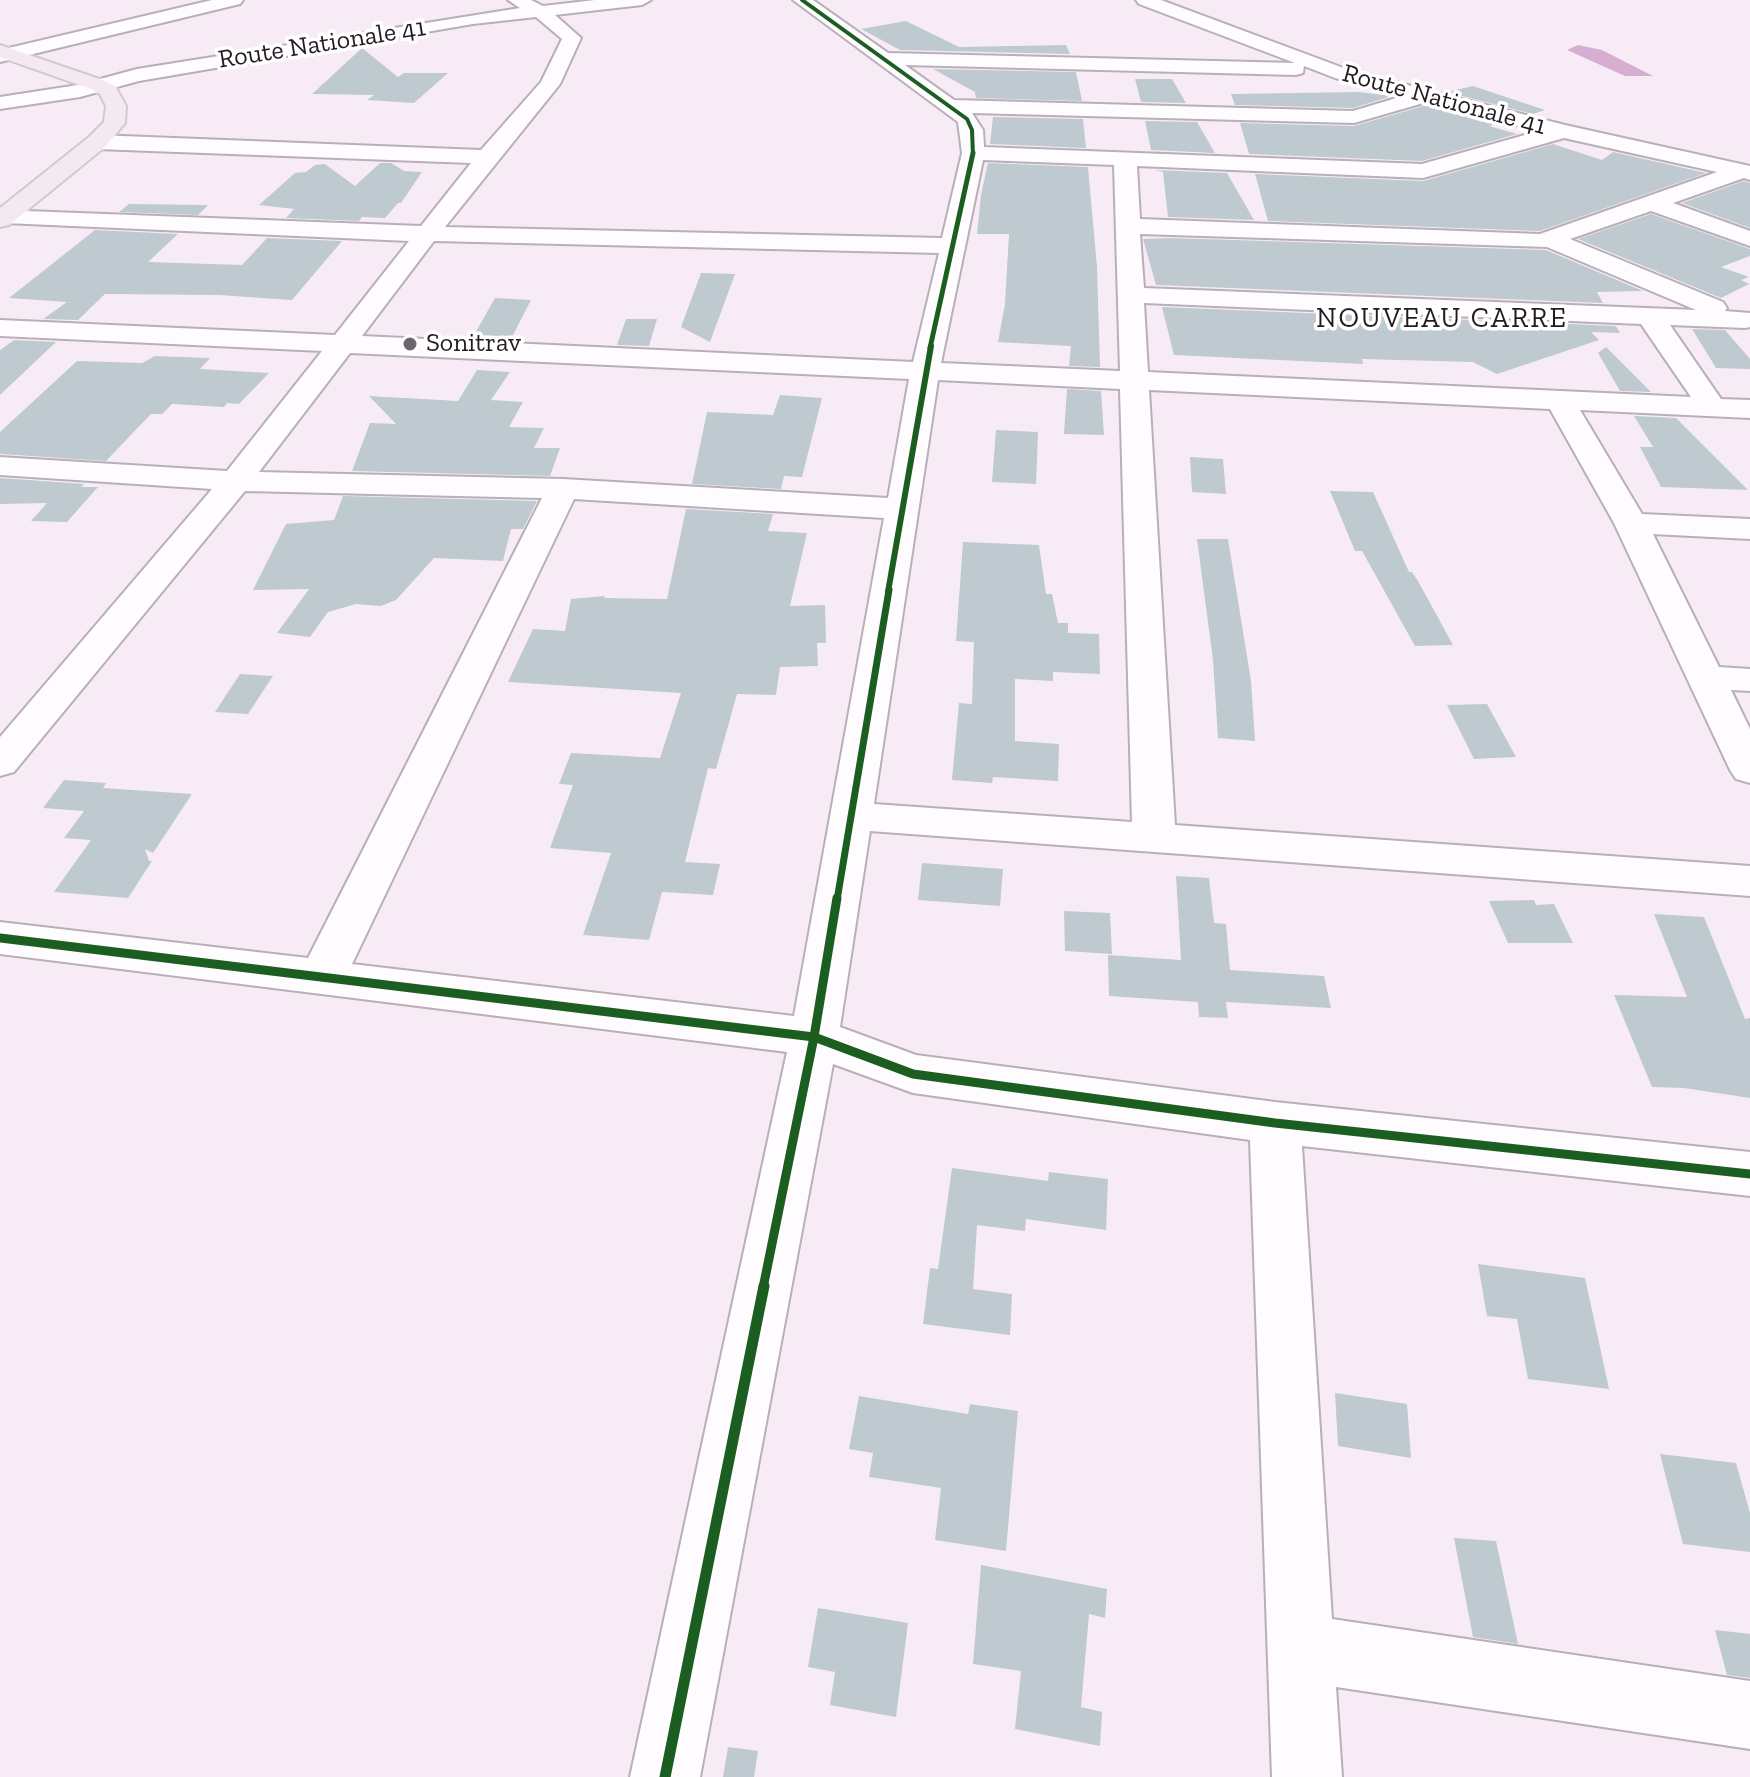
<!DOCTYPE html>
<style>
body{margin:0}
canvas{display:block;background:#f7ecf6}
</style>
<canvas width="1750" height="1777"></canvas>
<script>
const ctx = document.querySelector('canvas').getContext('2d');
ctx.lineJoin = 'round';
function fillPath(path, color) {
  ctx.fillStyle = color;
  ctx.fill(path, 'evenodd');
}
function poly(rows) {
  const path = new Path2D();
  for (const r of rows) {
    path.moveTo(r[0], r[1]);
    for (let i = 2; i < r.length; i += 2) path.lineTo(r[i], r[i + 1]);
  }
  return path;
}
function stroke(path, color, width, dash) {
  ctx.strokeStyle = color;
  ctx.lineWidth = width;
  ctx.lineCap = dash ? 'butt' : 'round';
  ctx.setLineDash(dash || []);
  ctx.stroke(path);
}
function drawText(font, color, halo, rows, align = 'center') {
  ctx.font = font + ' "Zilla Slab",serif';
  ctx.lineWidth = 7;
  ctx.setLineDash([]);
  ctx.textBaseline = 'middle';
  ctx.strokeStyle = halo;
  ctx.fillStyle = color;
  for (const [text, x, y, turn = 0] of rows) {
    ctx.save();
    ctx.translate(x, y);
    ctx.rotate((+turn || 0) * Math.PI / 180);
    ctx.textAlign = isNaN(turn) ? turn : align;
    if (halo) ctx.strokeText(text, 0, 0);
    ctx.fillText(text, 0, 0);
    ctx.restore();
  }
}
fillPath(poly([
 [1578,45,1602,50,1653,76,1625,76,1567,50]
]), '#d5aed1');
fillPath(poly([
 [906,21,959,47,1066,45,1070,54,900,50,861,29],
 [362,48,398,77,404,73,448,73,414,103,367,100,374,95,312,94],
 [933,69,1076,72,1082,101,976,98,975,92],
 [1135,79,1172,79,1186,103,1141,102],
 [1473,86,1545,110,1533,114,1447,92],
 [1359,92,1392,96,1353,108,1235,105,1231,94],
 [1427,105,1498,124,1489,126,1517,134,1422,161,1249,154,1240,123,1354,126],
 [993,117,1083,119,1086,148,990,144],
 [1145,121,1197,122,1215,153,1151,150],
 [1553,144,1602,160,1613,152,1706,173,1540,231,1268,221,1255,174,1423,181],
 [380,163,391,163,404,171,422,172,401,203,398,203,385,218,362,217,359,221,286,218,294,209,259,205,295,173,306,172,315,165,325,164,355,186],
 [988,163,1088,167,1097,267,1100,367,1069,366,1071,346,998,342,1005,304,1009,234,977,234,981,195],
 [1155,170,1227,173,1254,220,1168,217,1163,172],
 [1744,181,1750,183,1750,228,1682,203],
 [129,204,208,205,198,215,119,212],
 [1651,214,1750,249,1750,256,1721,267,1749,277,1741,280,1749,284,1721,298,1578,239],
 [95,230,178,234,148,262,242,265,267,238,342,241,292,300,219,295,105,294,78,320,43,319,67,302,9,298],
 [1171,238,1546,250,1643,291,1597,292,1603,303,1156,285,1143,239],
 [701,273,735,274,710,342,681,327],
 [495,298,531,300,512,337,474,335],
 [1162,307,1616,326,1620,333,1591,332,1599,340,1497,374,1473,362,1362,359,1363,364,1174,355],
 [626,319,657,319,649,346,617,345],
 [1692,329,1725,330,1750,359,1750,369,1716,368],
 [14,340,56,342,0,395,0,350],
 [1606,347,1651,392,1620,391,1598,353],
 [155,356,210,358,200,369,269,373,239,404,227,403,224,407,172,404,162,414,151,414,106,461,0,454,0,432,77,361,142,363],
 [477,370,510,372,491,400,523,402,509,427,544,428,534,448,560,448,550,476,352,471,370,423,396,424,369,396,458,401],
 [1067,389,1101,391,1104,435,1064,434],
 [780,395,822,398,802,477,784,476,781,489,692,484,707,412,773,415],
 [1634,416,1676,418,1748,490,1661,487,1640,447,1653,447],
 [996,430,1038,432,1036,484,992,482],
 [1190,457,1223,459,1226,494,1192,492],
 [0,478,84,484,81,487,98,487,67,522,31,521,47,503,0,504],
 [1330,491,1373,492,1409,572,1412,572,1418,581,1453,645,1415,646,1362,551,1355,551],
 [343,496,537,501,523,529,511,529,503,561,434,558,396,600,381,606,356,604,328,612,310,637,277,633,309,589,253,590,286,524,334,520],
 [686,509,773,514,768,531,807,533,790,606,825,605,826,643,817,643,818,666,780,667,776,695,737,694,716,769,708,768,685,862,720,864,713,895,662,892,649,940,583,935,611,853,550,848,573,785,559,784,571,753,660,758,681,693,508,682,533,629,565,631,571,599,605,596,604,598,667,599],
 [1197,539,1228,539,1251,681,1255,741,1218,738,1213,660],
 [963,542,1039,545,1046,594,1052,594,1058,623,1068,623,1068,633,1099,634,1100,674,1053,672,1053,681,1015,679,1015,741,1059,744,1058,781,993,777,992,783,952,780,959,703,972,704,974,642,956,641],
 [240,674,273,676,248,714,215,712],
 [1487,704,1516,757,1474,759,1447,705],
 [64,780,106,783,103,788,192,794,153,853,145,849,149,861,152,861,128,898,54,892,91,840,64,838,84,811,43,808],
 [922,863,1003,869,1000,906,918,900],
 [1176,876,1209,878,1214,923,1226,924,1230,970,1324,976,1331,1008,1226,1002,1228,1018,1199,1017,1198,1002,1109,996,1108,955,1181,960],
 [1534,900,1536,905,1554,904,1573,943,1508,943,1489,901],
 [1064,911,1110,913,1112,954,1065,951],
 [1654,914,1704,917,1745,1019,1750,1018,1750,1098,1684,1088,1652,1087,1614,995,1687,997],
 [952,1168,1048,1181,1049,1172,1108,1179,1106,1230,1026,1219,1025,1231,977,1225,973,1289,1012,1294,1010,1335,923,1324,930,1268,938,1269],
 [1478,1264,1585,1278,1609,1389,1528,1379,1517,1319,1487,1316],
 [1335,1393,1407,1404,1411,1458,1338,1446],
 [859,1396,968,1414,970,1404,1018,1411,1006,1551,935,1540,941,1488,869,1477,873,1453,849,1449],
 [1660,1454,1736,1463,1750,1513,1750,1552,1683,1544],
 [1454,1538,1496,1541,1518,1644,1473,1637],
 [981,1565,1107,1589,1105,1618,1089,1614,1081,1707,1102,1712,1100,1746,1015,1729,1021,1671,973,1664],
 [818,1608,908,1623,896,1717,830,1705,835,1672,808,1667],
 [1715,1630,1750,1634,1750,1678,1727,1675],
 [728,1747,758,1751,754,1777,723,1777]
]), '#becacf');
const minor = poly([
 [212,0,243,0,240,4,0,62,0,50,212,0],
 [508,0,531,0,543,6,595,0,651,0,642,5,555,15,581,38,560,84,445,227,942,238,962,153,958,122,793,0,813,0,888,53,1295,63,1139,4,1136,0,1161,0,1349,70,1565,125,1750,166,1750,180,1744,178,1673,203,1750,231,1750,246,1651,211,1570,239,1723,302,1727,308,1725,311,1750,313,1750,327,1745,328,1670,325,1721,399,1750,400,1750,418,1580,410,1642,514,1750,519,1750,539,1653,534,1719,667,1750,669,1750,691,1731,690,1750,729,1750,783,1736,779,1730,770,1614,523,1550,409,1149,390,1175,825,1750,866,1750,896,870,831,840,1027,916,1055,1275,1102,1750,1152,1750,1196,1302,1146,1332,1619,1750,1681,1750,1749,1336,1687,1342,1777,1272,1777,1250,1140,913,1093,833,1064,700,1777,630,1777,787,1052,0,954,0,922,308,958,542,498,245,491,14,772,0,776,0,737,212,489,0,475,0,457,227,471,322,351,0,336,0,320,335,335,409,241,5,223,0,222,0,210,421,226,471,163,97,149,86,142,97,135,481,150,541,82,562,39,536,17,473,24,139,81,80,97,0,109,0,97,78,85,137,69,520,8,508,0],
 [905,65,1296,75,1303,73,1304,66,1335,78,1403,96,1353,111,954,100,905,65],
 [1427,102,1539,131,1422,164,984,147,983,130,972,113,1354,123,1427,102],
 [1564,138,1717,172,1540,234,1140,219,1137,166,1423,178,1564,138],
 [983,160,1114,165,1120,371,941,363,983,160],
 [1140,234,1547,247,1696,310,1144,288,1140,234],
 [434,241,939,253,913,362,362,336,434,241],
 [1144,303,1641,324,1691,397,1148,372,1144,303],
 [350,353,909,379,888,498,563,479,259,472,350,353],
 [938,380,1120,389,1132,822,874,804,938,380],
 [574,499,884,518,794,1016,352,964,574,499]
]);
const highway = poly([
 [0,45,105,81,115,86,126,106,125,123,105,147,9,225,0,227,0,208,89,137,104,122,106,106,100,94,91,89,0,57,0,45]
]);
stroke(minor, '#b9afb7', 4);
stroke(highway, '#d0cad0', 4);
fillPath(minor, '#fefcfe');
fillPath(highway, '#f4e9f3');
stroke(poly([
 [802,0,967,119,972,130,973,155]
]), '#1b5e20', 4);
stroke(poly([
 [930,348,973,153]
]), '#1b5e20', 5);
stroke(poly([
 [888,592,931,346]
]), '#1b5e20', 6);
stroke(poly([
 [837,900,889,590]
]), '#1b5e20', 7);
stroke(poly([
 [0,938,814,1037,913,1074,1275,1123,1750,1174],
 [763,1288,814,1037,837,898]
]), '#1b5e20', 9);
stroke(poly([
 [665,1777,764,1286]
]), '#1b5e20', 11);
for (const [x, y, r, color] of [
 [410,344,8,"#6d646c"]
]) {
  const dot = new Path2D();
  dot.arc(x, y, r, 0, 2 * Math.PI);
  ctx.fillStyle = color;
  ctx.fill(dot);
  stroke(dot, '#fff', 3);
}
drawText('26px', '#231a22', '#fff', [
 ["Route Nationale 41",322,44,-9],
 ["Route Nationale 41",1444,100,15]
]);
drawText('26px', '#231a22', '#fff', [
 ["Sonitrav",426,344]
], 'left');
ctx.letterSpacing = '2px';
drawText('28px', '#231a22', '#fff', [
 ["NOUVEAU CARRE",1442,319]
]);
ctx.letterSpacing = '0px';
</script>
